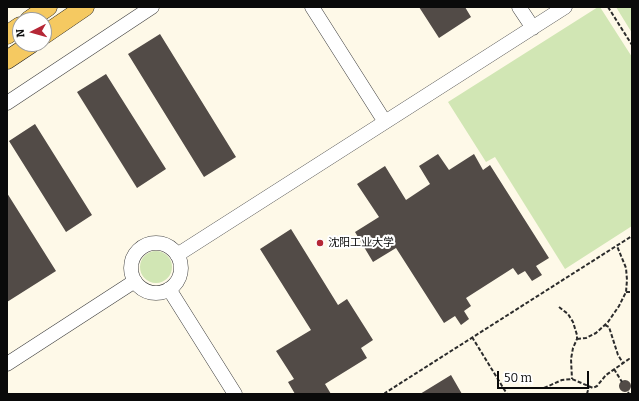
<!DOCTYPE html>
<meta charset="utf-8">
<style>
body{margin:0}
#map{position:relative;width:639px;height:401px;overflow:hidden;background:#fef9e8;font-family:Bitter,serif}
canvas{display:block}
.frame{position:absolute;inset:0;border:8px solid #0a0a0a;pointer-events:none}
.north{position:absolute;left:12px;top:12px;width:40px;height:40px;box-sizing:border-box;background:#fff;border:1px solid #9d9d9d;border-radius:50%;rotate:264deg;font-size:11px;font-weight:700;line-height:16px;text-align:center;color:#0a0a0a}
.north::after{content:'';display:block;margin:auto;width:14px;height:18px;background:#b52736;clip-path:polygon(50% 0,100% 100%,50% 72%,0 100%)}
.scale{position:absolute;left:497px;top:371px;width:92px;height:18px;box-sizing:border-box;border:2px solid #0a0a0a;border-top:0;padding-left:5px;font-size:12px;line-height:14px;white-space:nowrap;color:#0a0a0a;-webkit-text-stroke:3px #fff;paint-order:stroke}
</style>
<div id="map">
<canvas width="639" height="401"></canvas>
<div class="frame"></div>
<div class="north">N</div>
<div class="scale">50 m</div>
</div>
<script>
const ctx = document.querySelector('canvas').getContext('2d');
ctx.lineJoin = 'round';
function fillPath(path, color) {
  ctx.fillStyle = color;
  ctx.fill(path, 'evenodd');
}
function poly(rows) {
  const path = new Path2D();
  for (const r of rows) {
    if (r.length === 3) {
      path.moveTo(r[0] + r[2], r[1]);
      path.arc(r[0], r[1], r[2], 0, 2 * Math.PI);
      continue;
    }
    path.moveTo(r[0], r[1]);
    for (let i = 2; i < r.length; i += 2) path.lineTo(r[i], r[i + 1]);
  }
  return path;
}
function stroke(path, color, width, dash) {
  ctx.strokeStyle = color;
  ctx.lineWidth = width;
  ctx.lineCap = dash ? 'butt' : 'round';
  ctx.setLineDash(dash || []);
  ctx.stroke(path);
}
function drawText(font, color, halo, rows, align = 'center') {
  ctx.font = font + ' Bitter,"Noto Sans SC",serif';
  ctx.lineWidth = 4;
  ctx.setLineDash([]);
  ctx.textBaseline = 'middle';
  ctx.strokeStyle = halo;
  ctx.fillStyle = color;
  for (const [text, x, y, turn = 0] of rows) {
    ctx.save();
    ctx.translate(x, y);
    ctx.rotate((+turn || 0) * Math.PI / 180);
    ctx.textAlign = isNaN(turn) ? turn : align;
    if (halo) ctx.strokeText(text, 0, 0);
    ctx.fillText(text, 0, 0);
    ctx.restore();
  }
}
fillPath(poly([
 [598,7,600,7,632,57,632,226,565,269,495,157,486,162,448,102],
 [616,7,632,7,632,33],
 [156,267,16]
]), '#d1e6b4');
fillPath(poly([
 [419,7,465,7,471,17,439,38],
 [160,34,236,157,204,177,128,54],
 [106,74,166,169,137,188,77,92],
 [35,124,92,215,66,232,9,141],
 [438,154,449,170,474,154,483,170,490,165,549,258,536,266,542,275,532,281,525,271,518,275,513,268,466,298,471,306,464,311,469,319,461,325,455,316,444,323,396,248,373,262,355,232,379,217,357,184,385,166,406,200,430,184,419,166],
 [7,193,56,271,7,302],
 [291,229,338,305,347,299,373,340,361,348,367,358,325,384,331,394,295,394,288,382,294,379,276,351,311,330,260,249],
 [451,375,462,394,420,394],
 [625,386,6]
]), '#524b47');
const minor = poly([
 [312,7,385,122],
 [519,7,533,28],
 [7,103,152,7],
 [156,268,25],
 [177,255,565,7],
 [169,289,235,394],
 [7,364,135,281]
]);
const major = poly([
 [29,20,48,7],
 [7,35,20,26],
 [44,35,85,7],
 [7,60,31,44]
]);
stroke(minor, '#3d3d3d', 15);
stroke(major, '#1b1b1b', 19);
stroke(poly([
 [608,7,632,45],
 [626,292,632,292],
 [559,307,568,314,573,322,577,335,577,339,573,348,571,359,572,379],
 [605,325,609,327,618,355,623,363],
 [472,337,507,394],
 [577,339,586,338,596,333,608,322,619,306,626,292,627,280,626,268,617,246],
 [614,369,622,382],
 [544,388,562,380,572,379,593,388,597,386,606,375,629,359,632,359],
 [628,392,629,394],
 [386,394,385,393,632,236],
 [587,394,589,386]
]), '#2c2c2c', 2, [4, 2]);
stroke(minor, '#fff', 14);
stroke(major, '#f5c961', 18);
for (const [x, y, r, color] of [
 [320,243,4,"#b52736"]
]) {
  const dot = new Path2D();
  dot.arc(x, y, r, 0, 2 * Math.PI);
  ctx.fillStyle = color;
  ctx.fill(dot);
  stroke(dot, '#fff', 1.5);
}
drawText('11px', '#0a0a0a', '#fff', [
 ["沈阳工业大学",328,243]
], 'left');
</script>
